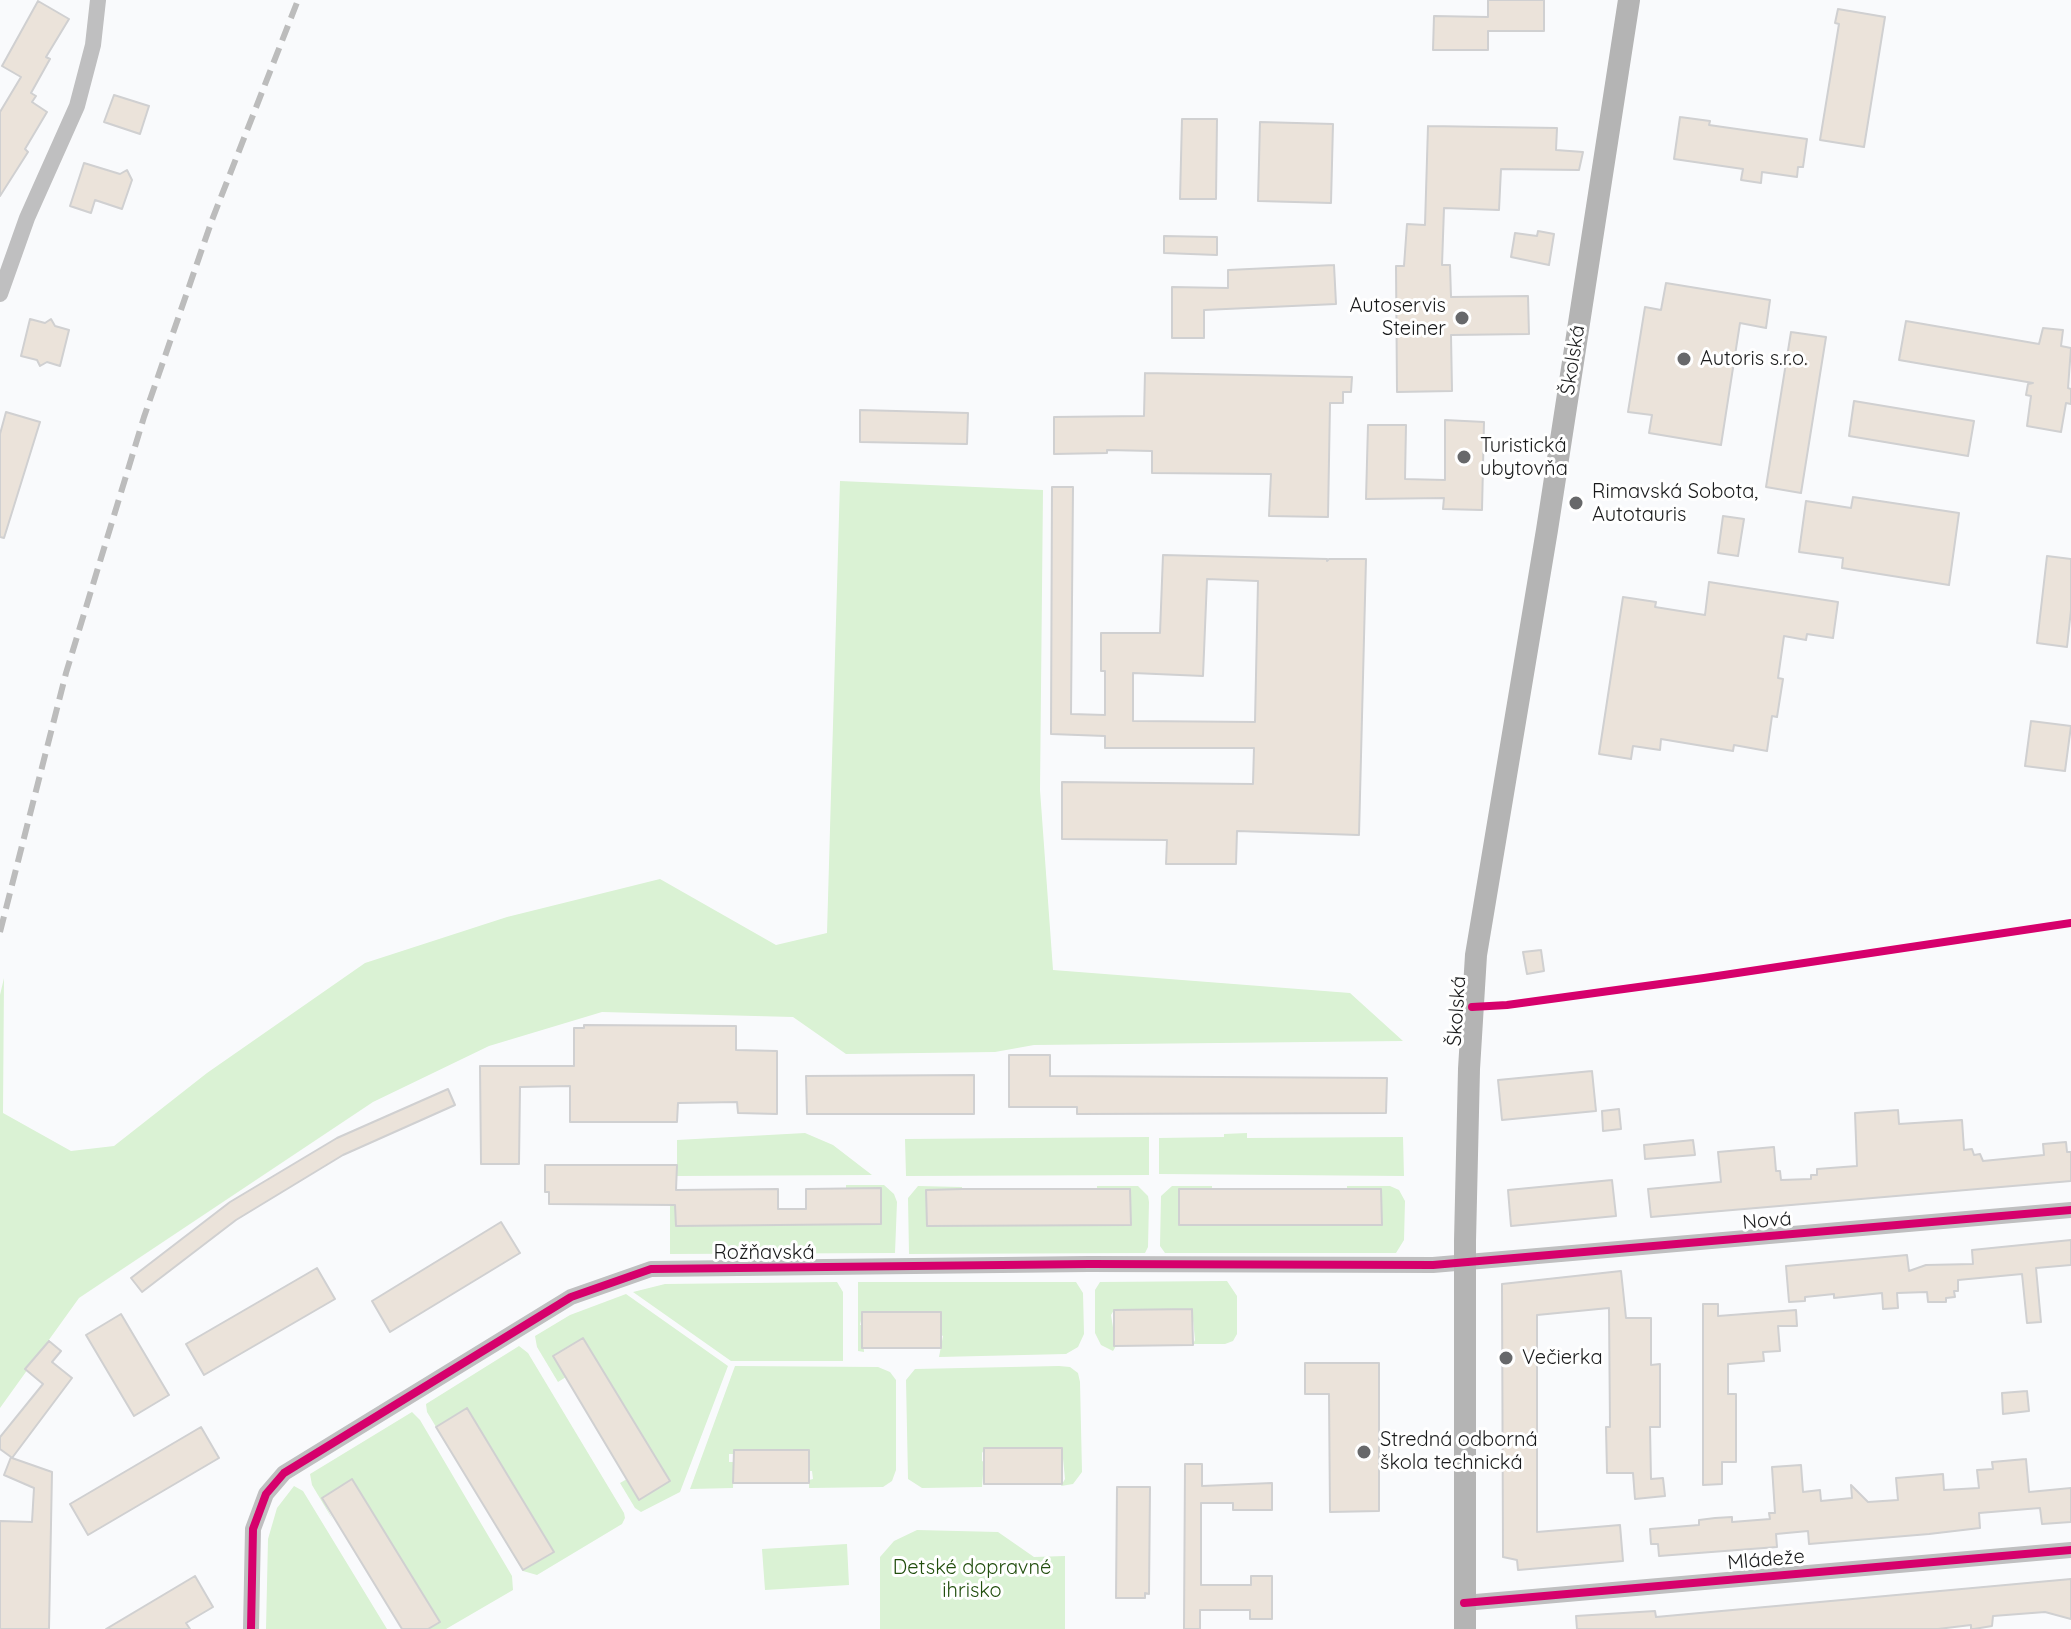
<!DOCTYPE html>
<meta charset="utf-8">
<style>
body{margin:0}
canvas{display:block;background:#f9fafc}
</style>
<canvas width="2071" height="1629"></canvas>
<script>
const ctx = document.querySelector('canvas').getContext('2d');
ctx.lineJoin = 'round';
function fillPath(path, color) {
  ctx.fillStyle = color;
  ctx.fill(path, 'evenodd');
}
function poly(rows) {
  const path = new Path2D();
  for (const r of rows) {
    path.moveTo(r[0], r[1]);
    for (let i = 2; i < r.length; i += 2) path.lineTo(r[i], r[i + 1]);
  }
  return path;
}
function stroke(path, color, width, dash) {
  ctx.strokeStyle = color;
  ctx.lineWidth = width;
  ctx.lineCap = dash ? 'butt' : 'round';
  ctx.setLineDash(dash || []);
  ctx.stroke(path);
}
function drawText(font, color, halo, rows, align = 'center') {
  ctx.font = font + ' Quicksand,sans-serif';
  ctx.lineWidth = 6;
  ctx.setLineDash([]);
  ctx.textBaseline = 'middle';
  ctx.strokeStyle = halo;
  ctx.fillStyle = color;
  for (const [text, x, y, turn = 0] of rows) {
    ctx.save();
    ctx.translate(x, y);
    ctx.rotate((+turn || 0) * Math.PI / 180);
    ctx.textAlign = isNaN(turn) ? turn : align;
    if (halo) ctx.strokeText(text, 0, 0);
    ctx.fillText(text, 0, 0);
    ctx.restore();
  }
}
fillPath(poly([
 [840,481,1043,490,1040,790,1053,970,1350,993,1403,1041,1034,1045,995,1052,846,1054,793,1017,602,1012,489,1046,373,1102,79,1298,0,1408,0,995,4,978,3,1113,71,1151,114,1146,207,1073,365,963,507,917,660,879,776,945,827,933],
 [805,1133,833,1145,872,1175,677,1176,677,1140],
 [1247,1133,1247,1138,1403,1137,1404,1176,1159,1174,1159,1138,1224,1137,1224,1134],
 [1149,1137,1149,1175,906,1176,905,1139],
 [846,1185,884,1185,894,1194,897,1202,895,1253,670,1254,670,1206,675,1206,676,1226,880,1224,880,1188,846,1189],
 [918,1186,962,1187,962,1190,927,1190,927,1226,1130,1225,1130,1190,1097,1189,1097,1186,1138,1186,1148,1196,1149,1202,1148,1247,1145,1253,909,1254,908,1198],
 [1172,1186,1212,1186,1212,1189,1179,1189,1180,1225,1381,1225,1381,1189,1347,1189,1347,1186,1390,1186,1399,1190,1405,1201,1404,1240,1396,1253,1165,1253,1160,1246,1161,1196],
 [1227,1281,1237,1296,1237,1334,1233,1341,1225,1344,1193,1344,1195,1340,1192,1309,1114,1310,1111,1315,1116,1346,1113,1351,1101,1345,1095,1333,1095,1290,1100,1282],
 [837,1282,843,1292,843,1361,731,1361,633,1292,665,1284],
 [858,1282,1076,1282,1083,1293,1084,1334,1078,1347,1066,1354,939,1357,943,1336,941,1335,940,1312,863,1312,860,1325,862,1325,864,1352,858,1351],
 [626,1294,728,1366,680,1492,641,1512,635,1508,620,1483,627,1479,640,1499,670,1481,583,1338,553,1356,566,1377,558,1382,537,1347,535,1336,570,1315],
 [519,1346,528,1353,624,1513,625,1518,622,1524,537,1575,523,1571,427,1412,426,1404],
 [735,1366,878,1367,890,1372,896,1380,896,1470,892,1481,883,1487,809,1488,809,1480,813,1479,812,1471,809,1471,809,1451,734,1450,733,1454,729,1454,729,1462,734,1462,733,1488,690,1489],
 [1059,1366,1070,1367,1078,1373,1080,1382,1082,1472,1073,1484,1061,1486,1065,1479,1062,1448,985,1448,982,1453,982,1461,984,1462,982,1487,922,1488,908,1479,906,1380,915,1369],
 [412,1412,420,1420,512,1576,513,1590,446,1629,428,1629,439,1621,352,1480,322,1498,333,1520,312,1485,310,1474],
 [294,1486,303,1491,387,1629,266,1629,268,1539,277,1508],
 [917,1530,998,1532,1034,1557,1065,1556,1065,1629,880,1629,880,1557,894,1541],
 [847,1544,849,1585,765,1590,762,1549]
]), '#daf2d4');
const building = poly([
 [1488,0,1544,0,1544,31,1488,31,1488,50,1433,50,1434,16,1488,17,1488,0],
 [38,1,69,19,46,57,50,59,31,93,36,96,32,102,47,112,25,149,28,152,0,196,0,112,21,77,2,66,38,1],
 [1838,9,1885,17,1864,147,1820,140,1839,24,1835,23,1838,9],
 [114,95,149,106,140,134,104,122,114,95],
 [1680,117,1710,121,1709,125,1807,139,1803,167,1798,167,1797,177,1762,172,1761,183,1741,180,1743,169,1674,159,1680,117],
 [1182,119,1217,119,1216,199,1180,199,1182,119],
 [1260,122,1333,124,1331,203,1258,201,1260,122],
 [1428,126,1557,128,1556,150,1583,152,1579,170,1501,169,1499,210,1444,208,1442,265,1450,265,1451,297,1528,296,1529,334,1451,335,1452,391,1397,392,1396,266,1404,266,1407,224,1425,225,1428,126],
 [84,163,120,174,127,170,132,180,122,209,95,200,91,213,70,206,84,163],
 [1538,231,1554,234,1549,265,1511,257,1515,233,1537,236,1538,231],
 [1164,236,1217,237,1217,255,1164,253,1164,236],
 [1334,265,1336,304,1204,310,1204,338,1172,338,1172,287,1228,288,1228,270,1334,265],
 [1666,283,1770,300,1766,328,1740,323,1721,445,1649,433,1652,415,1628,412,1645,307,1661,310,1666,283],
 [30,319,45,323,51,319,55,326,69,330,60,366,47,362,40,366,37,360,21,356,30,319],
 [1906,321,2039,344,2043,328,2063,330,2061,346,2071,348,2068,388,2071,389,2071,404,2066,403,2061,432,2027,426,2031,396,2026,395,2028,384,2033,383,1899,360,1906,321],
 [1791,332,1826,337,1801,493,1766,487,1791,332],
 [1145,373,1352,377,1351,392,1343,392,1343,403,1330,403,1328,517,1269,516,1271,474,1152,473,1152,451,1107,450,1107,453,1054,454,1054,417,1144,416,1145,373],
 [1854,401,1974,421,1968,456,1849,436,1854,401],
 [860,410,968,413,967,444,860,442,860,410],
 [6,412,40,422,4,538,0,537,0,434,6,412],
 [1445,420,1484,422,1482,510,1443,509,1444,498,1366,499,1368,425,1406,425,1405,479,1445,480,1445,420],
 [1052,487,1073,487,1071,714,1105,715,1105,671,1101,671,1101,633,1160,633,1163,555,1327,559,1327,561,1329,559,1366,559,1359,835,1237,831,1236,864,1166,864,1167,840,1062,839,1062,782,1253,784,1254,748,1105,748,1105,736,1051,734,1052,487],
 [1207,579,1258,581,1255,722,1133,721,1133,673,1203,676,1207,579],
 [1853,497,1959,513,1949,585,1842,568,1843,558,1799,552,1806,501,1851,508,1853,497],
 [1723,516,1744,519,1738,556,1718,553,1723,516],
 [2047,556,2071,559,2071,610,2067,647,2037,643,2047,556],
 [1709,582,1838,602,1833,638,1807,634,1806,640,1784,636,1778,678,1783,679,1777,717,1772,716,1767,751,1734,745,1733,751,1661,739,1660,750,1633,746,1631,759,1599,754,1623,597,1656,602,1655,607,1705,615,1709,582],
 [2031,721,2071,726,2065,771,2025,766,2031,721],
 [1541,950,1544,971,1527,974,1523,952,1541,950],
 [584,1025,736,1026,736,1050,777,1051,777,1114,738,1113,737,1102,678,1103,677,1122,570,1122,570,1086,520,1087,519,1164,481,1164,480,1066,574,1066,574,1028,584,1028,584,1025],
 [1009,1055,1050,1055,1050,1076,1387,1078,1386,1113,1077,1114,1077,1107,1009,1107,1009,1055],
 [1592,1071,1596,1111,1502,1120,1498,1080,1592,1071],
 [974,1075,974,1114,807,1114,806,1076,974,1075],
 [448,1089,455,1105,343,1155,236,1220,142,1292,131,1278,230,1202,337,1138,448,1089],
 [1619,1109,1621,1129,1603,1131,1602,1111,1619,1109],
 [1898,1110,1899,1124,1962,1120,1964,1150,1972,1149,1974,1155,1980,1154,1983,1161,2044,1155,2043,1144,2066,1142,2067,1152,2071,1152,2071,1181,1651,1217,1648,1189,1721,1182,1718,1152,1774,1147,1776,1171,1780,1171,1781,1180,1811,1179,1811,1175,1817,1175,1817,1169,1857,1166,1855,1113,1898,1110],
 [1693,1140,1695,1155,1645,1159,1644,1145,1693,1140],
 [545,1165,677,1165,676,1190,778,1189,778,1209,806,1209,806,1189,881,1188,881,1224,676,1226,675,1205,549,1204,549,1192,545,1192,545,1165],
 [1612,1180,1616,1216,1511,1226,1508,1190,1612,1180],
 [962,1189,1130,1189,1131,1225,927,1226,926,1190,962,1189],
 [1179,1189,1381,1189,1382,1225,1179,1225,1179,1189],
 [501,1222,520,1253,390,1332,372,1301,501,1222],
 [2071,1240,2071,1265,2036,1268,2041,1322,2027,1323,2022,1274,1958,1280,1958,1291,1954,1291,1955,1297,1946,1298,1946,1302,1928,1302,1927,1292,1897,1293,1898,1308,1883,1309,1882,1293,1834,1298,1834,1294,1805,1297,1805,1301,1789,1302,1786,1266,1907,1255,1909,1271,1926,1265,1973,1264,1972,1250,2071,1240],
 [317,1268,335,1299,204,1375,186,1344,317,1268],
 [1621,1271,1626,1318,1651,1318,1651,1365,1660,1364,1660,1427,1650,1427,1651,1479,1663,1478,1665,1496,1635,1499,1633,1473,1607,1473,1606,1427,1610,1427,1609,1308,1537,1315,1537,1532,1620,1525,1623,1561,1518,1570,1517,1560,1503,1557,1502,1284,1621,1271],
 [1703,1304,1718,1304,1718,1316,1796,1310,1797,1326,1778,1326,1780,1351,1763,1352,1764,1361,1728,1364,1728,1394,1736,1394,1736,1462,1722,1462,1722,1484,1703,1485,1703,1304],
 [1192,1309,1193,1345,1114,1346,1114,1310,1192,1309],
 [862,1312,941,1312,941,1348,862,1348,862,1312],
 [121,1314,169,1395,134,1416,86,1335,121,1314],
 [583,1338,670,1481,639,1500,553,1356,583,1338],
 [49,1341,61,1351,52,1362,72,1378,12,1458,52,1472,49,1629,0,1629,0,1521,32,1522,34,1488,4,1475,11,1457,0,1449,0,1437,43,1384,25,1369,49,1341],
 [1305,1363,1379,1363,1379,1511,1330,1512,1329,1394,1305,1394,1305,1363],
 [2027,1391,2029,1411,2003,1414,2002,1393,2027,1391],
 [467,1408,554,1552,523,1570,436,1427,467,1408],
 [201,1427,219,1458,88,1535,70,1504,201,1427],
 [984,1448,1062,1448,1062,1484,984,1484,984,1448],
 [734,1450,809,1450,809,1483,733,1483,734,1450],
 [2026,1459,2029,1492,2071,1488,2071,1522,2042,1524,2040,1508,1979,1513,1980,1528,1929,1534,1809,1544,1808,1531,1776,1534,1777,1547,1659,1556,1658,1544,1651,1544,1650,1529,1699,1525,1699,1520,1715,1518,1732,1517,1732,1522,1770,1519,1769,1513,1775,1513,1772,1467,1801,1465,1803,1492,1820,1490,1821,1501,1852,1498,1851,1485,1868,1502,1898,1500,1896,1478,1943,1474,1944,1490,1979,1488,1977,1470,1993,1469,1992,1462,2026,1459],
 [1185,1464,1202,1464,1202,1486,1272,1483,1272,1510,1233,1510,1233,1503,1201,1503,1201,1585,1251,1585,1251,1576,1272,1576,1272,1619,1250,1619,1250,1610,1200,1610,1200,1629,1184,1629,1185,1464],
 [352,1479,440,1622,428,1629,402,1629,322,1498,352,1479],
 [1117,1487,1150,1487,1149,1594,1145,1593,1145,1598,1116,1598,1117,1487],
 [195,1576,213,1607,186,1623,190,1629,106,1629,195,1576],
 [2071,1579,2071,1619,2045,1612,1993,1616,1992,1626,1974,1629,1971,1629,1971,1625,1938,1629,1577,1629,1576,1616,1655,1611,1656,1617,2071,1579]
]);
fillPath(building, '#ebe3da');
stroke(building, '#d0d0d1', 2);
stroke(poly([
 [0,294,27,218,77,106,93,45,98,0],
 [1464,1603,2071,1550],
 [251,1629,253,1529,266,1494,284,1473,571,1297,651,1269,1089,1264,1433,1265,2071,1210]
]), '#bfbfc0', 16);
stroke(poly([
 [1465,1629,1465,1241,1469,1069,1476,955,1547,530,1629,0]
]), '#b4b4b4', 22);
stroke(poly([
 [0,932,66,673,144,417,212,220,298,0]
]), '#bcbcbc', 6, [16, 8]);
stroke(poly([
 [1472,1007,1507,1005,1704,978,2071,923],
 [1464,1603,2071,1550],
 [251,1629,253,1529,266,1494,284,1473,571,1297,651,1269,1089,1264,1433,1265,2071,1210]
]), '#d6006c', 8);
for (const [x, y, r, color] of [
 [1462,318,8,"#67686a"],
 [1684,359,8,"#67686a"],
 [1464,457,8,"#67686a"],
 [1576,503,8,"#67686a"],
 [1506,1358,8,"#67686a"],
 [1364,1452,8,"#67686a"]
]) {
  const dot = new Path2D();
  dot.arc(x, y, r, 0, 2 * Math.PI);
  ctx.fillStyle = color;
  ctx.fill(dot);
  stroke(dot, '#fff', 3);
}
drawText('20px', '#191a1b', '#fff', [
 ["Autoservis",1446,306,"right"],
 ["Steiner",1446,329,"right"],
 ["Autoris s.r.o.",1700,359],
 ["Turistická",1480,446],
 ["ubytovňa",1480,469],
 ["Rimavská Sobota,",1592,492],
 ["Autotauris",1592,515],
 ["Večierka",1522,1358],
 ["Stredná odborná",1380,1440],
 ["škola technická",1380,1463]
], 'left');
drawText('20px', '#191a1b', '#fff', [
 ["Školská",1573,360,-81],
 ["Školská",1457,1011,-86],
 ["Nová",1767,1221,-5],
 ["Rožňavská",764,1253],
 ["Mládeže",1766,1560,-5]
]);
drawText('20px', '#214e0d', '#fff', [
 ["Detské dopravné",972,1568],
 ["ihrisko",972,1591]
]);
</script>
